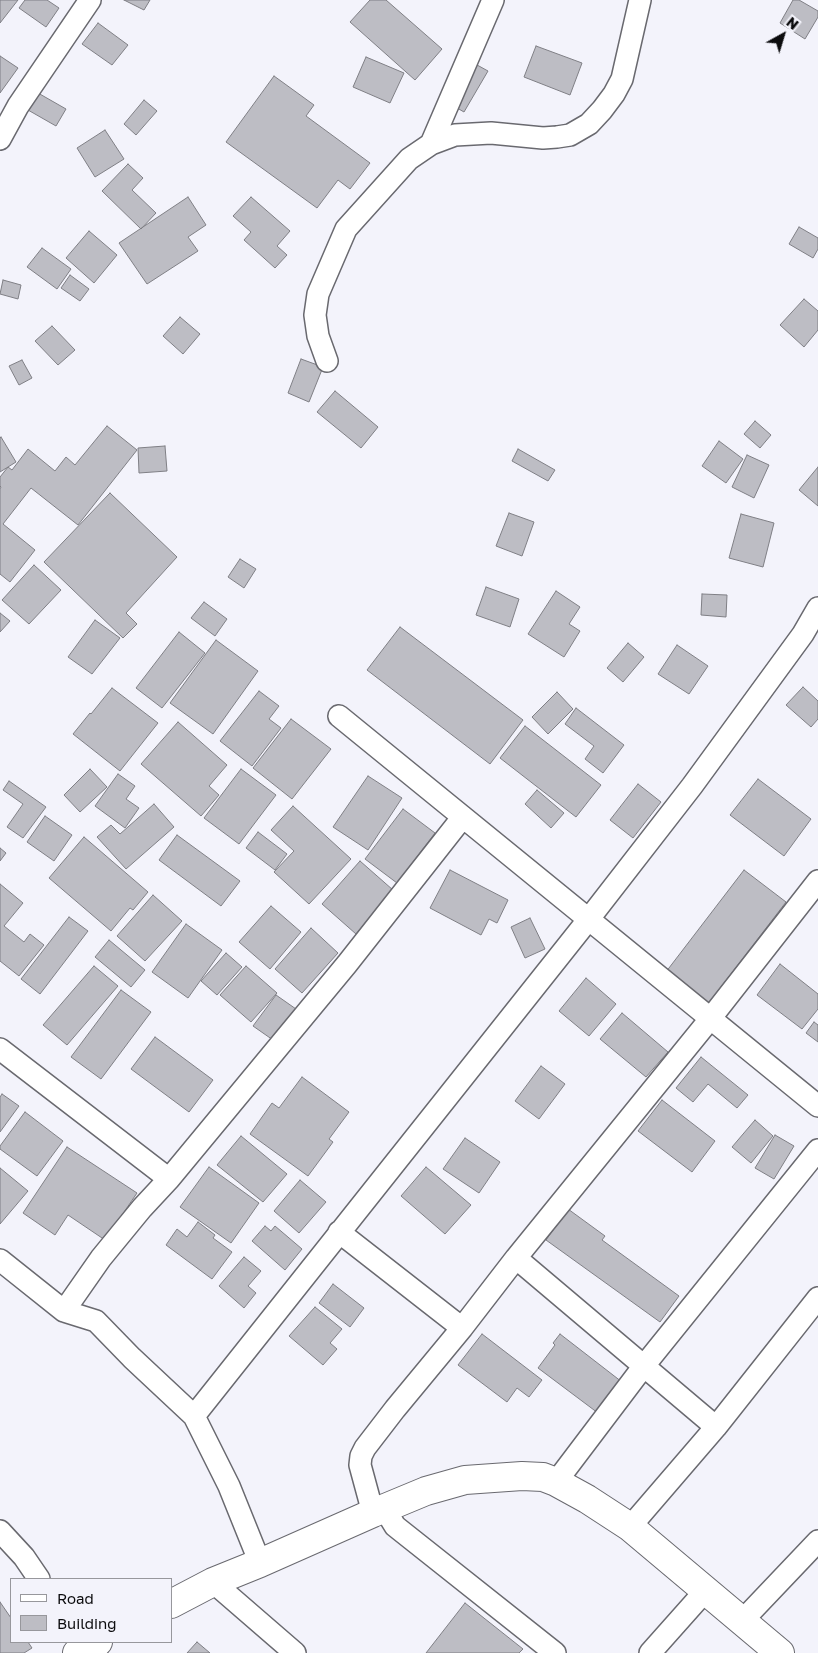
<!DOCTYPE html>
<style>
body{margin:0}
#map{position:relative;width:818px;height:1653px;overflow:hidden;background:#f3f3fb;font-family:"Golos Text",sans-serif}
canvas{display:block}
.legend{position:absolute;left:10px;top:1578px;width:162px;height:65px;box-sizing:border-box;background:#f3f3fb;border:1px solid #97979c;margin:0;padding:6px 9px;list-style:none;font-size:15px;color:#0c0c0e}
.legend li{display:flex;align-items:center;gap:10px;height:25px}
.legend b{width:25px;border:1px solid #97979c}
.north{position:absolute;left:758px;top:10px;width:50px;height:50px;-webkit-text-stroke:4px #f3f3fb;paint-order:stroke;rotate:39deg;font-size:14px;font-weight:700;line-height:20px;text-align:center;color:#0c0c0e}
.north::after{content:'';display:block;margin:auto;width:18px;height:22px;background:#0c0c0e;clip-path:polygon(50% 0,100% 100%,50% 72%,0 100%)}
</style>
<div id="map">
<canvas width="818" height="1653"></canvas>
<ul class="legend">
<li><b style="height:6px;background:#fff"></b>Road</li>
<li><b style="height:14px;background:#bdbdc4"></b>Building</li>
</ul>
<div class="north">N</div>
</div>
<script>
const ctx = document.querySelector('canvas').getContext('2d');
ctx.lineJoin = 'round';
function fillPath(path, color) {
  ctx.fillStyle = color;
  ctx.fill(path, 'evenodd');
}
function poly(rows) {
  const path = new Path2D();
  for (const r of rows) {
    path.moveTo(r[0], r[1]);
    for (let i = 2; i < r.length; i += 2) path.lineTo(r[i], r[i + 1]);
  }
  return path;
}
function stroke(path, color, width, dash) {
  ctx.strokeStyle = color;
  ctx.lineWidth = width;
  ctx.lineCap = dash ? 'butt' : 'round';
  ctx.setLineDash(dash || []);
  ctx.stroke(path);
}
const building = poly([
 [0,0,18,0,0,23,0,0],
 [25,0,47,0,59,8,46,27,19,8,25,0],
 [124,0,150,0,144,10,124,0],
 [370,0,386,0,442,49,415,80,350,22,370,0],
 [793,0,799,0,818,11,818,17,805,39,780,23,793,0],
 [98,23,128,45,112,65,82,44,98,23],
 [536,46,582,63,570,95,524,77,536,46],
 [0,56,18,68,0,93,0,56],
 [366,57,404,73,390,103,353,87,366,57],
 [468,60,488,71,464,112,445,101,468,60],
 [274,76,314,105,306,116,370,163,350,189,338,180,317,208,226,142,274,76],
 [38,93,66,109,56,126,28,110,38,93],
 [144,100,157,111,136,135,124,124,144,100],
 [105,130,124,159,95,177,77,148,105,130],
 [128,164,143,178,132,190,156,213,141,229,102,191,128,164],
 [188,197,206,225,188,237,198,251,147,284,119,243,188,197],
 [251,197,290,231,277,246,287,255,275,268,244,240,251,232,233,216,251,197],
 [799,227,818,238,818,249,813,258,789,244,799,227],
 [89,231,117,255,94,283,66,258,89,231],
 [42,248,71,269,57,289,27,267,42,248],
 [70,275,89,289,80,301,61,288,70,275],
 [3,280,21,285,18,299,0,294,3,280],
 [804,299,818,311,818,330,804,347,780,325,804,299],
 [180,317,200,334,183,354,163,336,180,317],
 [52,326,75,350,58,365,35,341,52,326],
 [301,359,323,367,309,402,288,393,301,359],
 [22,360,32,378,19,385,9,366,22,360],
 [335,391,378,427,361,448,317,412,335,391],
 [755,421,771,435,760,448,744,434,755,421],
 [107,426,137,450,78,525,31,488,3,524,35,550,10,582,0,574,0,489,1,487,0,486,0,477,8,467,12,470,28,449,55,471,66,457,75,465,107,426],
 [1,437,16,462,0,472,0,438,1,437],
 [719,441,743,459,726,483,702,466,719,441],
 [165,446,167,471,139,473,138,448,165,446],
 [518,449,555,470,548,481,512,461,518,449],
 [747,455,769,465,754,498,732,487,747,455],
 [818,467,818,506,799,490,818,467],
 [110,493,177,557,126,613,137,624,123,638,44,562,110,493],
 [509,513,534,522,522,556,496,546,509,513],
 [741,514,774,523,763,567,729,558,741,514],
 [240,559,256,569,244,588,228,577,240,559],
 [34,565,61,590,29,624,2,600,34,565],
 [486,587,519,599,510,627,476,615,486,587],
 [556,591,580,607,569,624,580,631,564,657,528,634,556,591],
 [702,594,727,595,726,617,701,615,702,594],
 [204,602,227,619,215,636,191,618,204,602],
 [0,613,10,621,0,632,0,613],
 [95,620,120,638,92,674,68,657,95,620],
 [400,627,523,720,490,764,367,670,400,627],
 [179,632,205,653,162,708,136,688,179,632],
 [216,640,258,671,213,734,170,703,216,640],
 [628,643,644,657,623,682,607,668,628,643],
 [677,645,708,666,689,694,658,674,677,645],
 [803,687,818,701,818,719,811,727,786,705,803,687],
 [112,688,158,723,120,771,73,734,90,713,91,714,112,688],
 [259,691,279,706,269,719,281,728,252,766,220,741,259,691],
 [557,692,573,709,548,734,532,717,557,692],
 [576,708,624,745,603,773,585,759,594,746,565,724,576,708],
 [291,719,331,749,292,799,253,768,291,719],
 [178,722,227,765,209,786,219,795,201,816,141,764,178,722],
 [525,726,601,785,576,817,500,758,525,726],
 [90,769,107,787,80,812,64,795,90,769],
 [241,769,276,795,239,844,204,818,241,769],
 [118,774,135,786,126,799,139,808,125,828,95,806,118,774],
 [368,776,402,798,368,850,333,827,368,776],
 [758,779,811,819,784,856,730,815,758,779],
 [9,781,46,807,23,838,7,827,23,804,3,790,9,781],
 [638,784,661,802,633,838,610,820,638,784],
 [537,790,564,813,551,828,525,804,537,790],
 [154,804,174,827,126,869,97,837,111,825,120,834,154,804],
 [293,806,351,859,309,904,274,872,294,851,271,830,293,806],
 [403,809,435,833,397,883,365,859,403,809],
 [45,816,72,835,54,861,27,842,45,816],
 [258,832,287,854,275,870,246,848,258,832],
 [177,835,240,881,221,906,159,860,177,835],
 [84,837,148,892,133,910,130,908,111,931,49,878,84,837],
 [0,848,6,853,0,861,0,848],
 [360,861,393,890,356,934,322,904,360,861],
 [450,870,508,900,497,923,489,919,481,935,430,908,450,870],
 [744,870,786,902,701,1013,659,981,744,870],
 [0,884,23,903,4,926,24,942,30,934,44,945,19,976,0,961,0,884],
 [153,895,182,921,145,961,117,936,153,895],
 [271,906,301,932,270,969,239,942,271,906],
 [69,917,88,931,40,994,21,979,69,917],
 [530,918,545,949,525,958,511,927,530,918],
 [186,924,222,950,188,998,152,972,186,924],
 [311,928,338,953,302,993,275,969,311,928],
 [109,940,145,970,131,987,95,957,109,940],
 [226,953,242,967,217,995,201,981,226,953],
 [780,964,818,994,818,1009,802,1029,757,995,780,964],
 [94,966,118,986,67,1045,43,1025,94,966],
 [246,966,277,993,251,1022,220,995,246,966],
 [586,978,616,1004,589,1036,559,1011,586,978],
 [121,990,151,1012,101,1079,71,1057,121,990],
 [276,995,296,1009,273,1040,253,1026,276,995],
 [622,1013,668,1052,646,1077,600,1039,622,1013],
 [814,1022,818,1025,818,1042,806,1033,814,1022],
 [155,1037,213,1080,189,1112,131,1069,155,1037],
 [701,1057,748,1095,737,1108,708,1084,693,1102,676,1088,701,1057],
 [541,1066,565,1084,539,1119,515,1101,541,1066],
 [302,1077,349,1112,329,1139,333,1142,308,1176,250,1134,272,1103,279,1108,302,1077],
 [2,1094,19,1106,0,1132,0,1097,2,1094],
 [662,1100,715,1141,692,1172,638,1131,662,1100],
 [25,1112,63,1141,37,1176,0,1149,0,1146,25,1112],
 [755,1120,773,1136,751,1163,732,1147,755,1120],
 [775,1135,794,1146,774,1179,755,1168,775,1135],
 [241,1136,287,1174,263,1202,217,1165,241,1136],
 [465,1138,500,1162,479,1193,443,1169,465,1138],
 [67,1147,137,1193,105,1240,68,1215,55,1235,23,1213,67,1147],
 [209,1167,259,1203,231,1243,180,1207,209,1167],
 [426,1167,471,1205,445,1234,401,1196,426,1167],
 [0,1168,28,1191,0,1224,0,1168],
 [300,1180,326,1202,299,1233,274,1211,300,1180],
 [568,1209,605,1236,602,1240,679,1296,660,1322,546,1240,568,1209],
 [198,1222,215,1235,213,1238,232,1252,212,1279,166,1245,177,1229,187,1237,198,1222],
 [265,1226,271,1231,275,1226,302,1249,285,1270,252,1241,265,1226],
 [244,1257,261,1271,248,1286,256,1293,244,1308,219,1286,244,1257],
 [333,1284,364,1308,350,1327,319,1303,333,1284],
 [315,1307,342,1329,330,1343,337,1349,323,1365,289,1336,315,1307],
 [482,1334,542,1380,529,1397,517,1388,507,1402,458,1365,482,1334],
 [560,1334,622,1382,598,1413,538,1368,555,1345,553,1343,560,1334],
 [0,1602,11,1618,11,1642,28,1642,32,1648,24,1653,0,1653,0,1602],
 [465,1603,523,1649,519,1653,426,1653,465,1603],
 [197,1642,210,1653,187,1653,197,1642]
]);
fillPath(building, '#bdbdc4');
stroke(building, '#7f7f85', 1);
const street = poly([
 [0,139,18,106,90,0],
 [431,144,493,0],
 [327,361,318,336,315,315,318,294,346,229,409,159,431,144,455,135,491,133,543,138,557,137,570,135,589,124,602,110,614,94,622,79,640,0],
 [339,716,818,1106],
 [0,1049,169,1179],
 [339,1232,462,1328],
 [516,1258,716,1427],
 [0,1260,64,1311,96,1321,132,1358,194,1416,229,1486,260,1563],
 [64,1311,101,1258,142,1208,169,1179,347,964,462,818],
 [194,1416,588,920,692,786,803,634,818,608],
 [556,1482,643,1367,818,1150],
 [384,1508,395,1526,400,1530,555,1653],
 [373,1513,360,1465,361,1456,365,1448,395,1409,462,1328,516,1258,710,1019,818,881],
 [630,1527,716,1427,818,1298],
 [0,1531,24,1557,39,1579],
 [213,1582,295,1653],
 [742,1621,818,1541],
 [650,1653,706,1590]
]);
const secondary = poly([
 [171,1604,213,1582,260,1563,373,1513,426,1491,465,1480,522,1476,543,1477,556,1482,587,1499,630,1527,780,1653],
 [77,1653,98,1642]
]);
stroke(street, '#69696f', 24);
stroke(secondary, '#69696f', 30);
stroke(street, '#fff', 21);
stroke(secondary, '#fff', 28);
</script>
